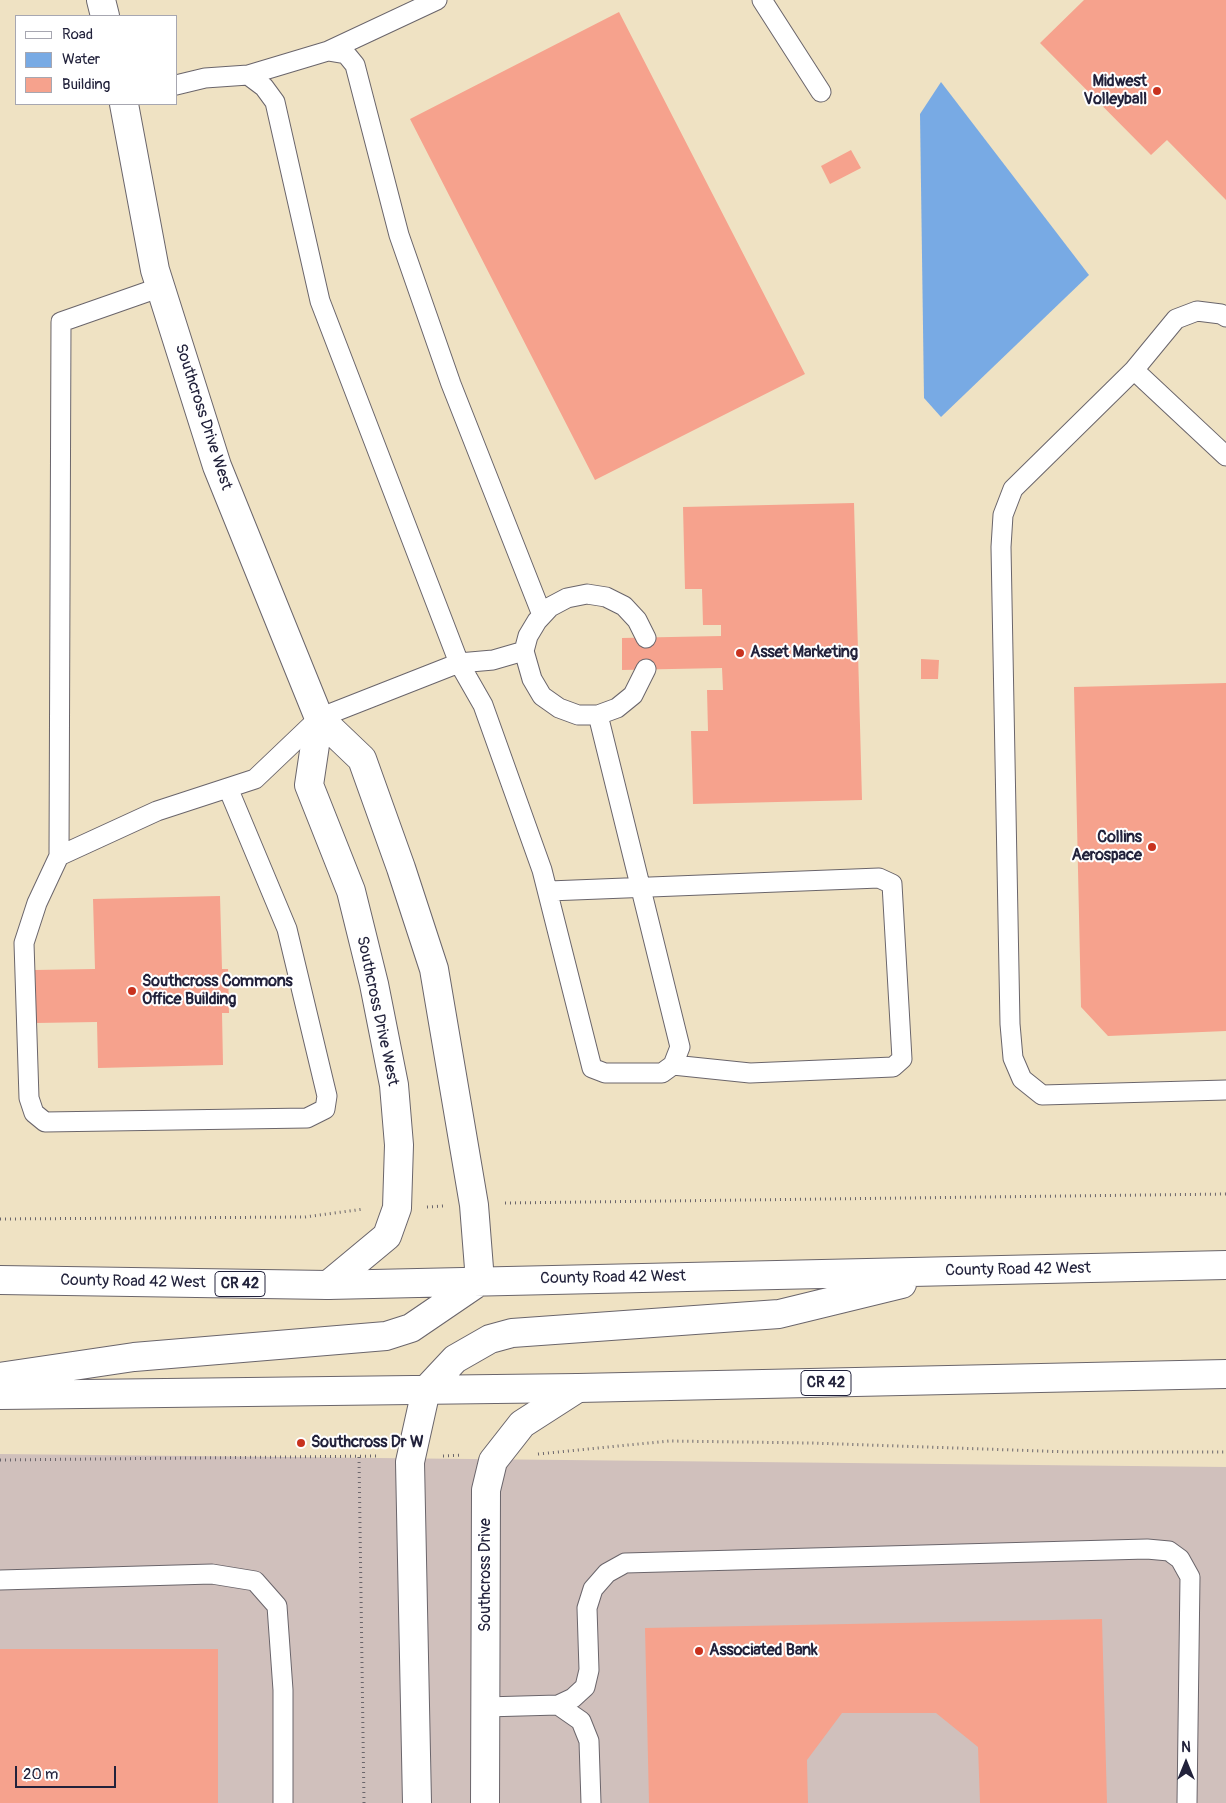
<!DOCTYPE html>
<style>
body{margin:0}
#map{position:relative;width:1226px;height:1803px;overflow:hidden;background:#efe2c3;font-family:Pangolin,sans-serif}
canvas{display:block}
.legend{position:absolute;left:15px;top:15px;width:162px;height:90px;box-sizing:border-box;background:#fff;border:1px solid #a7a7b1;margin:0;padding:6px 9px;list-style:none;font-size:15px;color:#22223b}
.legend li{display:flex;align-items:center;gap:10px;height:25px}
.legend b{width:25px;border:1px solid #a7a7b1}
.north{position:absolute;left:1161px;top:1738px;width:50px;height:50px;-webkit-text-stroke:4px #fff;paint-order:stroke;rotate:0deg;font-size:14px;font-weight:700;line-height:20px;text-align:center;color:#22223b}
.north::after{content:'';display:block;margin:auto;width:18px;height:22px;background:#22223b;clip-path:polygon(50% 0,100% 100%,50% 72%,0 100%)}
.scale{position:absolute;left:15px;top:1766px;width:101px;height:22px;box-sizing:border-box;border:2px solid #22223b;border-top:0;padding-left:6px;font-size:15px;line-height:18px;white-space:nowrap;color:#22223b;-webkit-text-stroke:4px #fff;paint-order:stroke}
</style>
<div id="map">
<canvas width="1226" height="1803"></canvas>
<ul class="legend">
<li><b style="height:6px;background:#fff"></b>Road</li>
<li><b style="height:14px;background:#78aae4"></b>Water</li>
<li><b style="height:14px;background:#f6a28d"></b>Building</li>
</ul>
<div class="north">N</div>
<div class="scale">20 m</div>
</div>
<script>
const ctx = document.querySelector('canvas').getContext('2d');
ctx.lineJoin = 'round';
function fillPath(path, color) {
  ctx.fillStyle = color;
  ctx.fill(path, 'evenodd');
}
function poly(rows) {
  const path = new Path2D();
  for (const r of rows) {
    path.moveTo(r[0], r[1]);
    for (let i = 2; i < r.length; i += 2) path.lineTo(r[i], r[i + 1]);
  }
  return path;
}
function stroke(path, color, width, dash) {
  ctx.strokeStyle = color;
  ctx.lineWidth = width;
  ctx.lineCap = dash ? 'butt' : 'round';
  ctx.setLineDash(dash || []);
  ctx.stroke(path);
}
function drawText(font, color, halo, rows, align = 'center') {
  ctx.font = font + ' Pangolin,sans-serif';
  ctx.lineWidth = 4;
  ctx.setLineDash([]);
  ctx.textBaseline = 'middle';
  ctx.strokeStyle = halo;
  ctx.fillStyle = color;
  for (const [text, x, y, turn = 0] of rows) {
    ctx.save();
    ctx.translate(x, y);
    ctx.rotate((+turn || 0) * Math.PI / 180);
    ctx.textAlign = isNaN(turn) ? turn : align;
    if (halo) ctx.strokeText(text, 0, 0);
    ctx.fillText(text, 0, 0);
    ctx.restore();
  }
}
fillPath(poly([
 [0,1454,1226,1467,1226,1803,0,1803]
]), '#d0c0bc');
fillPath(poly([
 [941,82,1089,275,941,417,924,398,920,114]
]), '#78aae4');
fillPath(poly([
 [1084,0,1226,0,1226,200,1167,140,1151,155,1040,43],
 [619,12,805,374,595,480,410,119],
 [851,150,861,168,830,184,821,166],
 [854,503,862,800,693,804,691,731,708,731,707,690,723,690,722,668,622,670,622,638,721,636,721,625,703,625,702,589,685,589,683,507],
 [921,659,939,660,938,679,921,679],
 [1226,683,1226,1031,1108,1036,1081,1007,1074,687],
 [220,896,222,969,228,969,229,1013,222,1013,223,1065,98,1068,97,1022,36,1023,35,970,95,969,93,899],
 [1102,1619,1107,1803,980,1803,978,1747,936,1713,842,1713,807,1760,808,1803,649,1803,645,1628],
 [0,1649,218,1649,218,1803,0,1803]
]), '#f6a28d');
const lane = poly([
 [762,0,821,92],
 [328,51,437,0],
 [248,75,328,51,346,54,355,65,399,235,451,384,542,615],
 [176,85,205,78,248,75,264,87,275,102,320,301,459,663,493,660,524,651],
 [161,287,61,322,59,856,157,811,255,779,319,718,459,663,483,705,542,870,592,1068,605,1073,662,1073,673,1065,680,1047,598,715],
 [1226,317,1221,314,1197,311,1176,319,1134,370,1013,489,1003,515,1001,547,1010,1024,1013,1058,1022,1079,1042,1095,1226,1090],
 [1134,370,1226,456],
 [646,638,637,620,624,606,606,597,587,594,567,598,550,607,537,621,528,636,524,651,532,679,542,696,559,708,578,715,598,715,617,708,633,695,646,669],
 [59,856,37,903,24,943,29,1098,34,1113,45,1122,307,1118,325,1109,327,1096,287,929,228,788],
 [549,891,879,878,892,884,902,1059,893,1067,750,1073,673,1065],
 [0,1580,212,1574,255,1581,277,1606,283,1690,283,1803],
 [558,1705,573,1698,585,1687,589,1670,587,1608,593,1589,607,1573,625,1563,1147,1549,1169,1551,1180,1559,1190,1577,1187,1803],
 [485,1707,558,1705,581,1721,589,1741,591,1803]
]);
const secondary = poly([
 [101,0,105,16],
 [124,104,155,270,217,466,319,718,362,759,401,868,434,969,474,1205,480,1281],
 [319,718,309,785,351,891,374,984,394,1085,399,1145,397,1208,387,1236,328,1285],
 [417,1803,410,1462,426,1390],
 [485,1803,486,1490,493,1461,522,1424,578,1388]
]);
const highway = poly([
 [0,1280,328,1285,1226,1265],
 [0,1377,134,1357,386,1336,411,1328,480,1281],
 [426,1390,455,1359,490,1339,512,1333,779,1314,902,1284],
 [0,1395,578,1388,1226,1374]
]);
stroke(lane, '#6a656b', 21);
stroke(secondary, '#6a656b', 30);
stroke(highway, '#6a656b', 30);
stroke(poly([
 [505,1203,1226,1194],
 [427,1207,444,1206],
 [0,1219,305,1217,364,1209],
 [538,1454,669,1441,811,1443,1070,1452,1226,1452],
 [443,1456,462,1455],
 [359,1457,364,1803],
 [0,1460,379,1456]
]), '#6a656b', 3, [1, 4]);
stroke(lane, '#fff', 19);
stroke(secondary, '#fff', 28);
stroke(highway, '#fff', 28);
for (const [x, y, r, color] of [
 [1157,91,5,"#c8321e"],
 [740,653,5,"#c8321e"],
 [1152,847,5,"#c8321e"],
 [132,991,5,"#c8321e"],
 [301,1443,5,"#c8321e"],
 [699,1651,5,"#c8321e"]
]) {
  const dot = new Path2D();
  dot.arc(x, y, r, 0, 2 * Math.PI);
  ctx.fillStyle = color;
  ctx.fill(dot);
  stroke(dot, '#fff', 2);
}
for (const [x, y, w] of [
 [240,1284,50],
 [826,1383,50]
]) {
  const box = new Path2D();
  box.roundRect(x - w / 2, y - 12.5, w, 25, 4);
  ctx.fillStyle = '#fff';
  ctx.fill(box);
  stroke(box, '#22223b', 1);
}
drawText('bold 15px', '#22223b', null, [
 ["CR 42",240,1284],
 ["CR 42",826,1383]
]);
drawText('bold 16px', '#22223b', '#fff', [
 ["Midwest",1147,82,"right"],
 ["Volleyball",1147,100,"right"],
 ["Asset Marketing",750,653],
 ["Collins",1142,838,"right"],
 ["Aerospace",1142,856,"right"],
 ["Southcross Commons",142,982],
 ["Office Building",142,1000],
 ["Southcross Dr W",311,1443],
 ["Associated Bank",709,1651]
], 'left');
drawText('16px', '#22223b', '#fff', [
 ["Southcross Drive West",203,417,72],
 ["Southcross Drive West",377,1011,78],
 ["County Road 42 West",1018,1270,-1],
 ["County Road 42 West",613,1278,-1],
 ["County Road 42 West",133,1282,1],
 ["Southcross Drive",486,1575,-90]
]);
</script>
